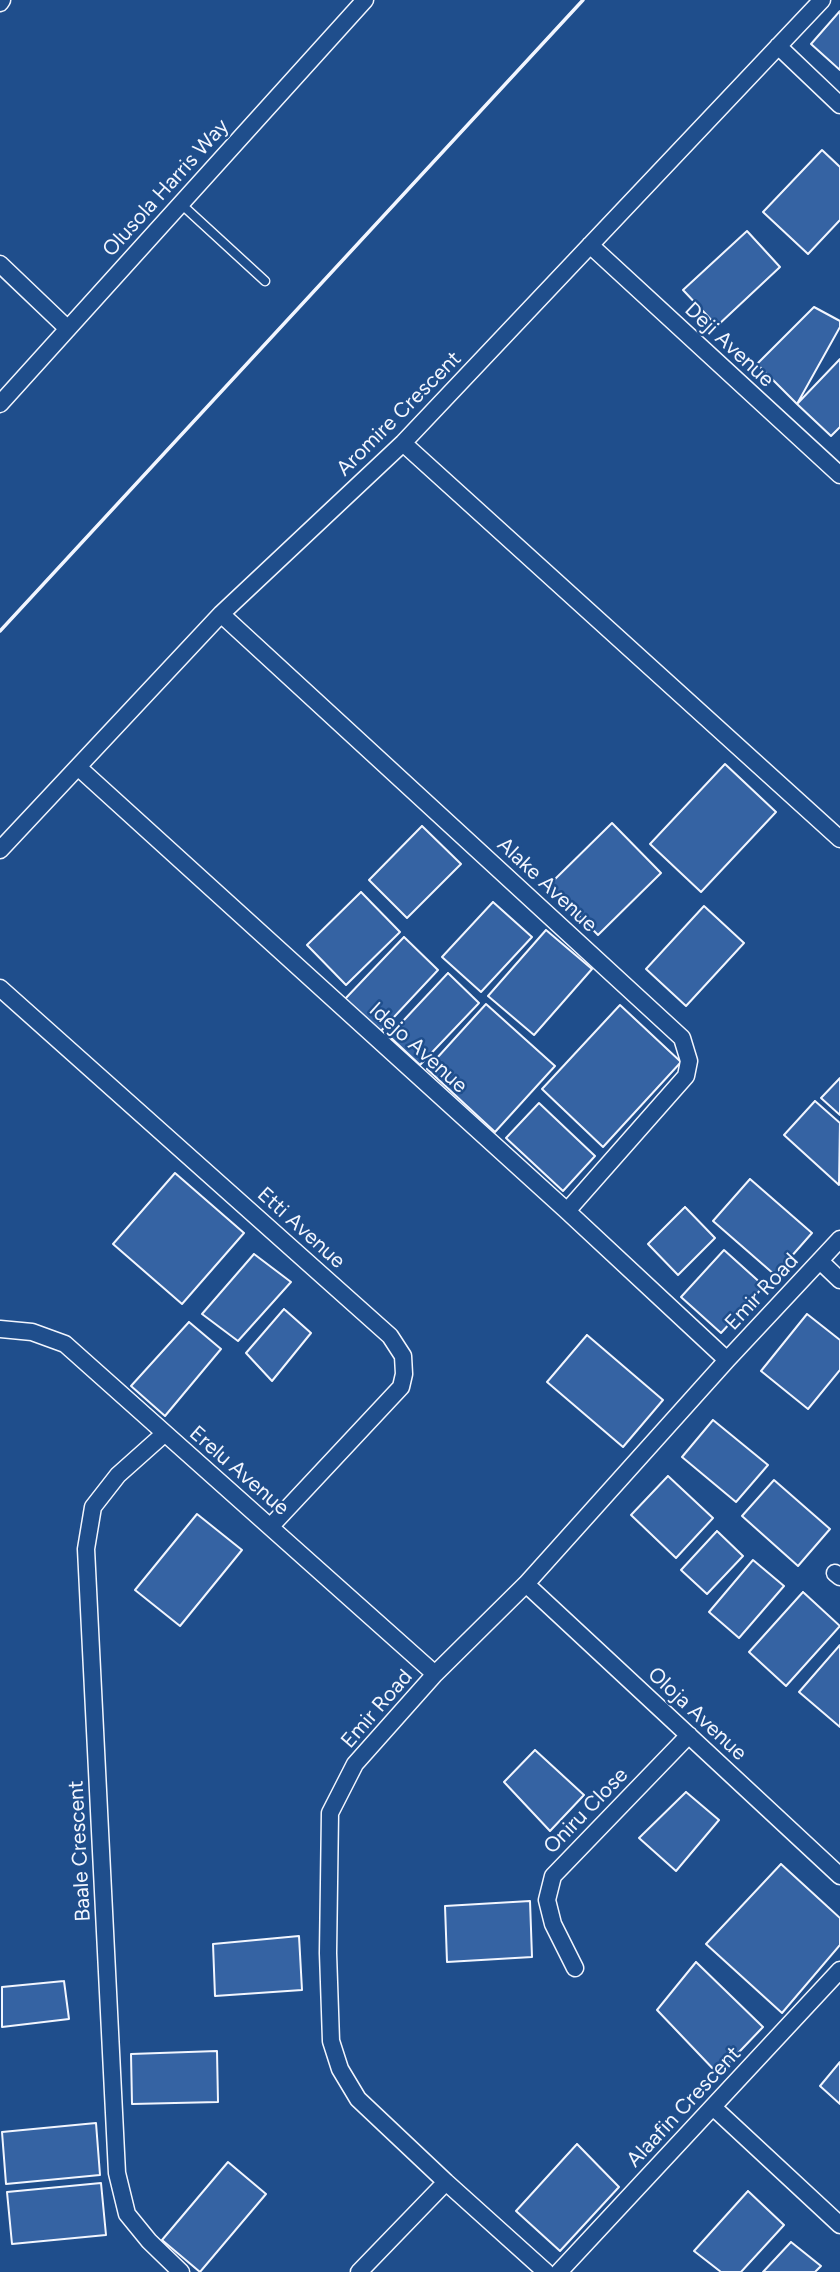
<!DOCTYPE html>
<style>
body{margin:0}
canvas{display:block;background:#1f4e8c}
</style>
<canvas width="840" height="2272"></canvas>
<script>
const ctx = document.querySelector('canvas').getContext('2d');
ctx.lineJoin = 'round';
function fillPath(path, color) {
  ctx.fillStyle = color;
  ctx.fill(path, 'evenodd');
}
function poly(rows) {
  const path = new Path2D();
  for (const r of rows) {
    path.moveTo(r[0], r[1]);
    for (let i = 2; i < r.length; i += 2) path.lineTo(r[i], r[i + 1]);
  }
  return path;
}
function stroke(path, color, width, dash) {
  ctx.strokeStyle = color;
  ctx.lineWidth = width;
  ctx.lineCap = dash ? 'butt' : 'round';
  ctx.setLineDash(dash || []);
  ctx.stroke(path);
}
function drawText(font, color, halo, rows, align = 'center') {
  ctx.font = font + ' Figtree,sans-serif';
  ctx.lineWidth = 5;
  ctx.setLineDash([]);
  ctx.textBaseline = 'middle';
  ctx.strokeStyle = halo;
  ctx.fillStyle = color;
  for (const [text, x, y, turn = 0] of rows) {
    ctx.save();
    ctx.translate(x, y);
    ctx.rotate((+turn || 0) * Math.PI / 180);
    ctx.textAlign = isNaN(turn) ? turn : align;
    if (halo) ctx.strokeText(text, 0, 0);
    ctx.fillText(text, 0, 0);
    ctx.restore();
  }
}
const building = poly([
 [840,11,840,70,811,44,840,11],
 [822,150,840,167,840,220,808,254,763,212,822,150],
 [747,231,780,267,717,326,683,290,747,231],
 [814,307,840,321,840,327,797,404,757,364,814,307],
 [840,359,840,427,831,436,797,404,840,359],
 [725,764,776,812,701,892,650,844,725,764],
 [612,823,661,873,598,935,549,885,612,823],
 [422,826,461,864,407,918,369,880,422,826],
 [361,892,400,932,346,985,307,945,361,892],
 [493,902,532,937,481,992,442,957,493,902],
 [704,906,744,943,686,1006,646,969,704,906],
 [546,930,592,969,534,1035,488,996,546,930],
 [404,937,438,970,380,1032,345,999,404,937],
 [448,973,479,1003,420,1065,389,1036,448,973],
 [486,1004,555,1066,495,1132,427,1069,486,1004],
 [620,1005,681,1062,603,1147,542,1089,620,1005],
 [840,1078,840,1115,821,1098,840,1078],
 [815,1101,840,1123,839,1185,784,1135,815,1101],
 [539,1103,595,1156,563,1191,506,1138,539,1103],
 [175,1173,244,1233,182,1304,113,1244,175,1173],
 [750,1179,812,1233,775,1275,713,1221,750,1179],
 [685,1207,715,1238,678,1275,648,1244,685,1207],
 [724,1250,764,1286,721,1333,681,1297,724,1250],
 [254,1254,291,1282,238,1341,202,1314,254,1254],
 [284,1309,311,1333,272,1381,246,1353,284,1309],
 [807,1314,840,1340,840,1370,808,1409,761,1371,807,1314],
 [189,1322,221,1349,165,1416,131,1386,189,1322],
 [587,1335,663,1400,623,1447,547,1382,587,1335],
 [713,1420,768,1465,736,1502,682,1457,713,1420],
 [668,1476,713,1518,676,1558,631,1515,668,1476],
 [774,1480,830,1529,798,1566,742,1516,774,1480],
 [197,1514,242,1550,180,1626,135,1590,197,1514],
 [717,1531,743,1556,707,1594,681,1570,717,1531],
 [753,1560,784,1586,739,1638,709,1612,753,1560],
 [803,1592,840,1626,786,1686,749,1652,803,1592],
 [840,1645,840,1727,799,1692,840,1645],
 [535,1750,584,1795,550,1831,504,1782,535,1750],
 [686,1792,719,1820,676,1871,639,1838,686,1792],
 [781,1864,840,1918,840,1945,782,2013,706,1944,781,1864],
 [530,1901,532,1957,447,1962,445,1906,530,1901],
 [299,1936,302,1990,215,1996,213,1944,299,1936],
 [696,1962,763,2027,718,2074,657,2010,696,1962],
 [64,1981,69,2019,2,2027,2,1987,64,1981],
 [217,2051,218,2102,132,2104,131,2054,217,2051],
 [840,2062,840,2104,820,2086,840,2062],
 [96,2123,100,2175,6,2184,2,2132,96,2123],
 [577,2144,619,2187,560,2251,516,2211,577,2144],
 [228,2162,266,2194,200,2272,162,2240,228,2162],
 [101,2183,106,2235,12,2244,7,2192,101,2183],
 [748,2191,784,2225,741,2272,721,2272,694,2251,748,2191],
 [791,2242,821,2266,815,2272,763,2272,791,2242]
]);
fillPath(building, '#3563a3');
stroke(building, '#f2f6ff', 2);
const lane = poly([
 [180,203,265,281]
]);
const street = poly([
 [0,3,2,0],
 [778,46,840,105],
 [590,245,840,475],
 [0,264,67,328],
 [0,404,365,0],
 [403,443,840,839],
 [221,614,682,1038,689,1061,686,1076,567,1211],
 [79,768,567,1211,727,1360],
 [0,850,221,614,403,443,822,0],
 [0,988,390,1336,403,1356,404,1374,401,1387,271,1526],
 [820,1261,840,1280],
 [0,1329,32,1332,65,1344,435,1674],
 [164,1434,118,1475,93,1507,86,1549,117,2173,127,2214,149,2241,181,2272],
 [835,1573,840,1577],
 [526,1584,840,1876],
 [575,1968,553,1924,547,1900,553,1876,689,1735],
 [713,2107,840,2225],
 [359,2272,446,2182],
 [546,2272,446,2182,358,2099,340,2069,331,2041,328,1953,330,1813,355,1764,435,1674,526,1584,727,1360,840,1239],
 [559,2272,840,1970]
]);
stroke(lane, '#f2f6ff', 11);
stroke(street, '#f2f6ff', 19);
stroke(lane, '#1f4e8c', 8);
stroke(street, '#1f4e8c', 16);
stroke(poly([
 [0,631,583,0]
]), '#f2f6ff', 3.5);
drawText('21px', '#f2f6ff', '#1f4e8c', [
 ["Olusola Harris Way",166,188,-48],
 ["Deji Avenue",729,345,43],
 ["Aromire Crescent",399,414,-45],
 ["Alake Avenue",547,885,43],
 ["Idejo Avenue",418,1048,42],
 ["Etti Avenue",301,1228,42],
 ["Emir Road",762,1292,-47],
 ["Erelu Avenue",239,1471,41],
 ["Emir Road",377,1709,-49],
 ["Oloja Avenue",697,1714,43],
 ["Oniru Close",586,1811,-46],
 ["Baale Crescent",80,1851,-93],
 ["Alaafin Crescent",684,2107,-47]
]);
</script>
